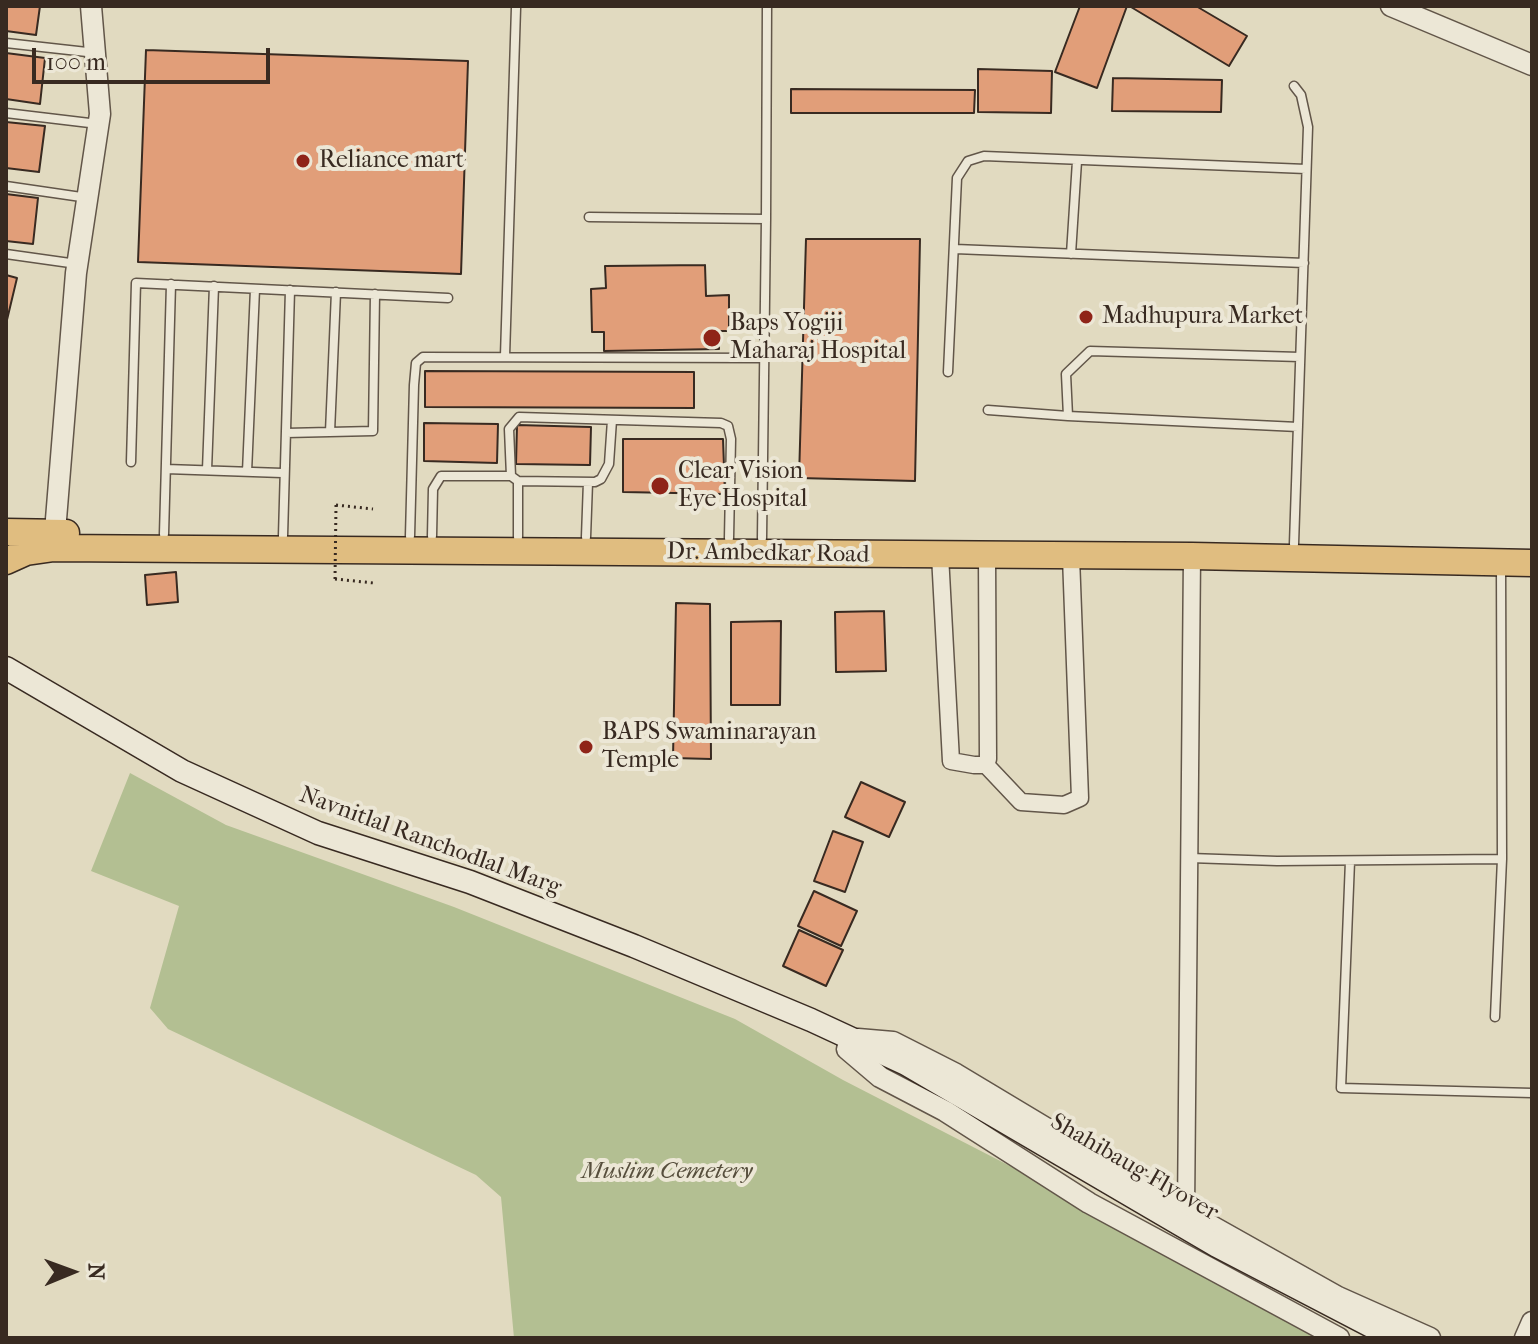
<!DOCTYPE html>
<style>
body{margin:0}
#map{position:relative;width:1538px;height:1344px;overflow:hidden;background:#e1dac0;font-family:"IM FELL French Canon",serif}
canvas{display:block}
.frame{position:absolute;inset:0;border:8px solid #382a21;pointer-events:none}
.north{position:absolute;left:32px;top:1232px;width:80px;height:80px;-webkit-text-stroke:6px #ece7d6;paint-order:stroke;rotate:89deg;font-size:22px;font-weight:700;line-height:32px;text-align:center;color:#382a21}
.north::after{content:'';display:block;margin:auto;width:28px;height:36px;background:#382a21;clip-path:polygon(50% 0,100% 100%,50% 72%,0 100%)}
.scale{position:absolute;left:32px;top:48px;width:238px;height:36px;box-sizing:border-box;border:4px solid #382a21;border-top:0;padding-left:10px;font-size:24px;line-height:28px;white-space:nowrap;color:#382a21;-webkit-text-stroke:6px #ece7d6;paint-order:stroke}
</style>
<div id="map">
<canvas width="1538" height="1344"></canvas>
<div class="frame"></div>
<div class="north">N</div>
<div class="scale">100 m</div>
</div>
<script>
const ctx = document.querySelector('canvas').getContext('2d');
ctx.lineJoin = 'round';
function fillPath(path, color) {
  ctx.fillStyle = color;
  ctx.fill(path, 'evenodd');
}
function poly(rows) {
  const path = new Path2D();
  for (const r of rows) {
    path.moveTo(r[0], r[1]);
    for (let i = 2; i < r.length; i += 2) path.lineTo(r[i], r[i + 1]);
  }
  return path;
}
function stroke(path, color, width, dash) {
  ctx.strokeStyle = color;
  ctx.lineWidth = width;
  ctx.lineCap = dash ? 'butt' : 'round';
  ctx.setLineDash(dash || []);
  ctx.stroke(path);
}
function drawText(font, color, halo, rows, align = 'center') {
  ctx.font = font + ' "IM FELL French Canon",serif';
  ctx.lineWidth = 8;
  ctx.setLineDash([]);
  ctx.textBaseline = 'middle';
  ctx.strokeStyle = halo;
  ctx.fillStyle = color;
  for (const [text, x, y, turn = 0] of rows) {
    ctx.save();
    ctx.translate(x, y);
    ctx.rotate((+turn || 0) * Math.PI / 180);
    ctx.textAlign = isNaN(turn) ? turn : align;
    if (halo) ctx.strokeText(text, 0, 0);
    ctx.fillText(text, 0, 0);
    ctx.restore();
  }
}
fillPath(poly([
 [130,773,226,825,454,907,735,1019,843,1080,1344,1338,514,1338,501,1197,476,1175,168,1029,150,1008,179,906,91,871]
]), '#b3bf92');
const building = poly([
 [6,6,40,6,36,35,6,31,6,6],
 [1080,6,1127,6,1097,88,1055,72,1080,6],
 [1196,6,1247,36,1229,66,1131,7,1196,6],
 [146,50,468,61,461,274,138,262,146,50],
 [6,53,45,58,40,104,6,99,6,53],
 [978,69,1052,71,1051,113,978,112,978,69],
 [1113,78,1222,80,1221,112,1112,111,1113,78],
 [791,89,975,90,974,113,791,113,791,89],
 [6,122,45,126,39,172,6,168,6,122],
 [6,194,38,198,33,244,6,241,6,194],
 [806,239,920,239,915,481,799,478,806,239],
 [705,265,706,296,729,295,729,331,718,331,719,349,604,351,604,332,592,332,591,289,606,288,605,266,705,265],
 [6,275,17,278,6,324,6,275],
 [425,371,694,372,694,408,425,407,425,371],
 [424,423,498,424,497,463,424,461,424,423],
 [517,425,591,427,590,465,516,464,517,425],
 [623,439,723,439,725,494,623,492,623,439],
 [176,572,178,602,147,605,145,575,176,572],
 [676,603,710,604,711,759,673,758,676,603],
 [884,611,886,671,836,672,835,612,884,611],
 [781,621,780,705,731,705,731,622,781,621],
 [861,782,905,802,889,837,845,817,861,782],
 [833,831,863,842,845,892,814,881,833,831],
 [814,891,857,911,841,946,798,926,814,891],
 [799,930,843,950,826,986,783,966,799,930]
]);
fillPath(building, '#e19e79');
stroke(building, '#382a21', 2);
const service = poly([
 [6,43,96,53],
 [1294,86,1301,95,1308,127,1294,544],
 [6,113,98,124],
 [6,186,88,198],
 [589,217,766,219,762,538],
 [766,219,767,6],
 [955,249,1304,263],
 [6,254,77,264],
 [1071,254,1077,161],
 [505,356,516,8],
 [948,372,957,178,968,161,984,156,1306,169],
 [988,410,1068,416],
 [612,420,609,464,601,479,595,482,518,481,511,476,509,429,519,417,721,423,728,426,731,439,729,538],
 [1298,427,1068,416,1066,374,1090,351,1300,357],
 [330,432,336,292],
 [286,433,373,431,375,294],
 [131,462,136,283,448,298],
 [166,469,282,473],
 [207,470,214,286],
 [247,472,255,289],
 [164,534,171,284],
 [283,536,290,290],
 [410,536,414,385,416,363,423,357,765,358],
 [432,536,433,489,441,476,511,476],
 [518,537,518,481],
 [586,537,588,482],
 [1190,858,1277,861,1502,859,1501,567],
 [1350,861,1341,1088,1532,1093],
 [1495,1017,1502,859]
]);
const minor = poly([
 [940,555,951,761,974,765,986,765,988,759,987,556],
 [986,765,1021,802,1064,805,1080,798,1071,557],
 [1186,1211,1192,556]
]);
const tertiary = poly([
 [1391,6,1532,65],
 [54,544,76,273,100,114,91,6],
 [858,1039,893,1042,956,1074,1176,1206,1338,1297,1430,1338],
 [847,1049,880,1077,945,1111,1089,1203,1339,1338],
 [1525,1338,1532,1322]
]);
const secondary = poly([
 [6,668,182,771,318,833,470,882,634,946,811,1020,906,1064,1217,1246,1394,1338]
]);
const primary = poly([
 [6,532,66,533],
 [6,561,26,552,54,548,1192,556,1532,563]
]);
stroke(service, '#625649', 11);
stroke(minor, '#625649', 19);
stroke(tertiary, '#625649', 23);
stroke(secondary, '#382a21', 25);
stroke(primary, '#382a21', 29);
stroke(poly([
 [336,505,373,509],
 [335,579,374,583]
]), '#382a21', 3, [2, 4]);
stroke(service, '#ece7d6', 8);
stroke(minor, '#ece7d6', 16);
stroke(tertiary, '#ece7d6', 20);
stroke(secondary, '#ece7d6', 22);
stroke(primary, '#e0bd80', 26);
stroke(poly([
 [335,579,336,505]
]), '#382a21', 3, [2, 4]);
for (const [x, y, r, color] of [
 [303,161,8,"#8f2418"],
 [1086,317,8,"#8f2418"],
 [712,338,10,"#8f2418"],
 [660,486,10,"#8f2418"],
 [586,747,8,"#8f2418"]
]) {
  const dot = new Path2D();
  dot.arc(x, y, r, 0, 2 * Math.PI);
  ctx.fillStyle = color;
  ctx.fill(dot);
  stroke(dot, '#ece7d6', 3);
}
drawText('24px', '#382a21', '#ece7d6', [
 ["Reliance mart",319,161],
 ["Madhupura Market",1102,317],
 ["Baps Yogiji",730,324],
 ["Maharaj Hospital",730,352],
 ["Clear Vision",678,472],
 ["Eye Hospital",678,500],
 ["BAPS Swaminarayan",602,733],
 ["Temple",602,761]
], 'left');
drawText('24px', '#382a21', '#ece7d6', [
 ["Dr. Ambedkar Road",768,554,1],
 ["Navnitlal Ranchodlal Marg",430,842,20],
 ["Shahibaug Flyover",1134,1168,30]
]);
drawText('italic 24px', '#574f3d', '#ece7d6', [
 ["Muslim Cemetery",667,1172]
]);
</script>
